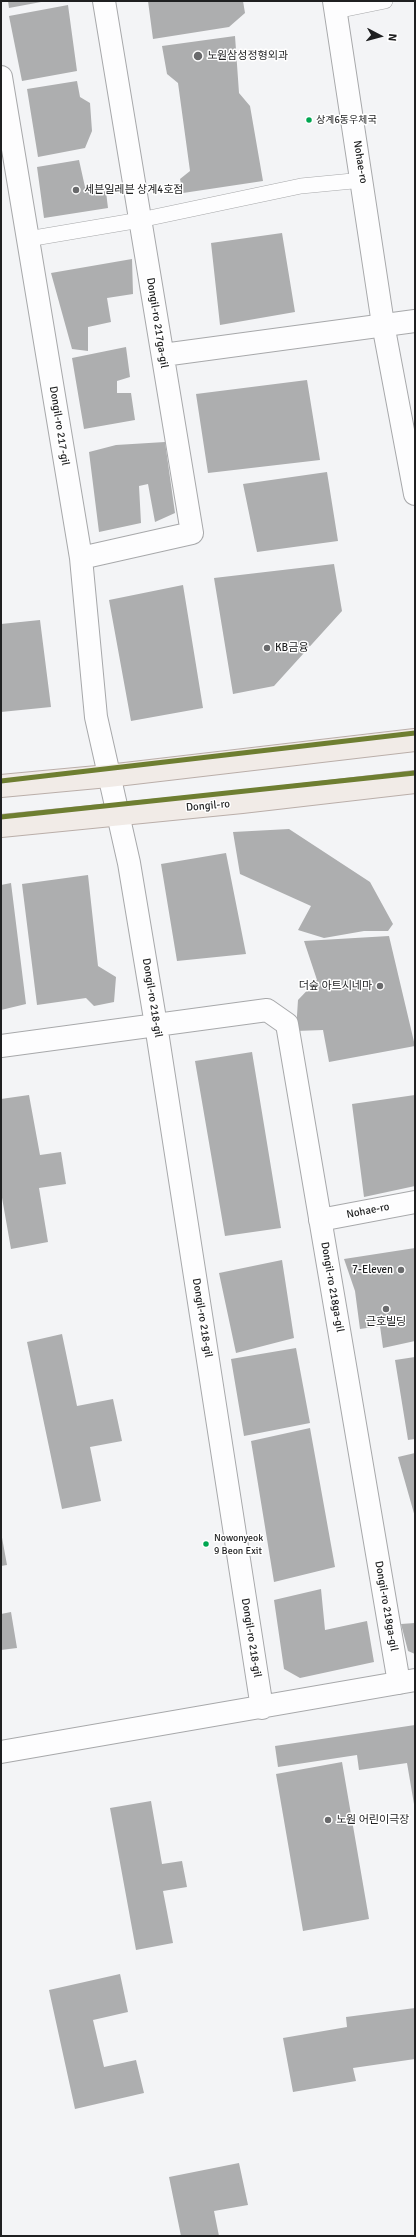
<!DOCTYPE html>
<meta charset="utf-8">
<style>
body{margin:0}
#map{position:relative;width:416px;height:2237px;overflow:hidden;background:#f3f4f6;font-family:Signika,sans-serif}
canvas{display:block}
.frame{position:absolute;inset:0;border:2px solid #1f2021;pointer-events:none}
.north{position:absolute;left:360px;top:16px;width:40px;height:40px;-webkit-text-stroke:3px #fff;paint-order:stroke;rotate:96deg;font-size:11px;font-weight:700;line-height:16px;text-align:center;color:#1f2021}
.north::after{content:'';display:block;margin:auto;width:14px;height:18px;background:#1f2021;clip-path:polygon(50% 0,100% 100%,50% 72%,0 100%)}
</style>
<div id="map">
<canvas width="416" height="2237"></canvas>
<div class="frame"></div>
<div class="north">N</div>
</div>
<script>
const ctx = document.querySelector('canvas').getContext('2d');
ctx.lineJoin = 'round';
function fillPath(path, color) {
  ctx.fillStyle = color;
  ctx.fill(path, 'evenodd');
}
function poly(rows) {
  const path = new Path2D();
  for (const r of rows) {
    path.moveTo(r[0], r[1]);
    for (let i = 2; i < r.length; i += 2) path.lineTo(r[i], r[i + 1]);
  }
  return path;
}
function stroke(path, color, width, dash) {
  ctx.strokeStyle = color;
  ctx.lineWidth = width;
  ctx.lineCap = dash ? 'butt' : 'round';
  ctx.setLineDash(dash || []);
  ctx.stroke(path);
}
function drawText(font, color, halo, rows, align = 'center') {
  ctx.font = font + ' Signika,"Noto Sans KR",sans-serif';
  ctx.lineWidth = 3;
  ctx.setLineDash([]);
  ctx.textBaseline = 'middle';
  ctx.strokeStyle = halo;
  ctx.fillStyle = color;
  for (const [text, x, y, turn = 0] of rows) {
    ctx.save();
    ctx.translate(x, y);
    ctx.rotate((+turn || 0) * Math.PI / 180);
    ctx.textAlign = isNaN(turn) ? turn : align;
    if (halo) ctx.strokeText(text, 0, 0);
    ctx.fillText(text, 0, 0);
    ctx.restore();
  }
}
fillPath(poly([
 [8,1,41,1,41,2,9,8],
 [148,1,243,1,245,13,229,27,153,39],
 [68,5,77,71,22,81,9,16],
 [235,36,239,93,250,106,263,181,183,193,180,179,190,171,178,83,167,74,162,46],
 [77,81,80,97,90,103,92,131,85,148,38,157,27,89],
 [79,160,85,187,105,184,108,208,44,218,37,167],
 [282,233,295,312,220,325,211,243],
 [132,259,133,294,107,298,111,322,88,327,88,351,72,349,51,273],
 [126,347,130,377,117,381,117,393,131,393,135,420,84,429,72,358],
 [307,380,320,460,208,473,196,394],
 [165,442,175,513,155,522,148,484,139,486,141,523,99,532,89,452,116,445],
 [327,472,338,541,257,552,243,484],
 [334,564,342,611,274,686,233,694,214,578],
 [183,585,203,708,131,721,109,600],
 [40,620,51,707,1,712,1,624],
 [289,829,370,882,393,924,388,931,364,931,324,938,298,930,311,906,240,874,233,832],
 [226,853,246,954,177,961,161,864],
 [88,875,98,966,116,977,114,1002,94,1006,86,998,37,1005,22,884],
 [11,883,26,1004,1,1010,1,885],
 [389,936,415,1046,329,1062,323,1030,296,1031,298,1000,317,980,304,941],
 [252,1052,281,1228,225,1236,195,1061],
 [29,1095,40,1155,61,1152,66,1184,39,1188,48,1242,11,1249,1,1192,1,1099],
 [415,1095,415,1186,364,1197,352,1104],
 [415,1248,415,1341,383,1348,380,1326,360,1329,355,1291,344,1259],
 [282,1260,294,1338,236,1353,219,1273],
 [62,1334,77,1406,113,1399,122,1441,90,1447,101,1501,62,1509,27,1342],
 [296,1348,310,1423,244,1436,231,1359],
 [415,1357,415,1439,408,1440,395,1360],
 [310,1428,335,1567,274,1582,251,1441],
 [415,1453,415,1517,398,1457],
 [1,1532,7,1565,1,1566],
 [321,1589,325,1630,367,1621,374,1662,300,1678,284,1669,274,1600],
 [11,1612,17,1648,1,1650,1,1614],
 [415,1623,415,1654,408,1651,401,1624],
 [415,1725,415,1810,407,1763,359,1770,357,1755,278,1767,275,1746],
 [342,1762,369,1919,303,1931,276,1774],
 [151,1801,162,1864,182,1861,187,1887,163,1891,173,1943,136,1950,110,1808],
 [120,1974,128,2012,93,2020,104,2067,136,2060,144,2093,75,2109,49,1990],
 [415,2008,415,2059,353,2068,356,2081,293,2092,283,2038,347,2027,346,2017],
 [239,2163,248,2205,214,2211,219,2236,181,2236,169,2177]
]), '#adaeaf');
const lane = poly([
 [336,11,385,1],
 [28,239,140,220,301,186,363,180]
]);
const street = poly([
 [1,77,81,558,96,717,129,863,156,1025,262,1708],
 [163,355,415,321],
 [81,558,192,533,104,1],
 [1,1046,267,1010,287,1024,399,1683],
 [320,1220,415,1202],
 [1,1752,415,1680]
]);
const secondary = poly([
 [334,1,383,324,415,494]
]);
const primary = poly([
 [1,786,108,776,415,740],
 [1,826,242,802,415,782]
]);
stroke(lane, '#a7a8aa', 16);
stroke(street, '#a7a8aa', 24);
stroke(secondary, '#a7a8aa', 24);
stroke(primary, '#baaea9', 24);
stroke(lane, '#fdfdfe', 15);
stroke(street, '#fdfdfe', 22);
stroke(secondary, '#fdfdfe', 22);
stroke(primary, '#f1ebe7', 22);
stroke(poly([
 [1,781,415,733],
 [1,817,415,773]
]), '#6e7e31', 5);
for (const [x, y, r, color] of [
 [198,56,5,"#696a6c"],
 [309,120,3.5,"#00a651"],
 [76,190,4,"#696a6c"],
 [267,648,4,"#696a6c"],
 [380,986,4,"#696a6c"],
 [401,1270,4,"#696a6c"],
 [386,1309,4,"#696a6c"],
 [206,1544,3.5,"#00a651"],
 [328,1820,4,"#696a6c"]
]) {
  const dot = new Path2D();
  dot.arc(x, y, r, 0, 2 * Math.PI);
  ctx.fillStyle = color;
  ctx.fill(dot);
  stroke(dot, '#fff', 1.5);
}
drawText('10px', '#1f2021', '#fff', [
 ["상계6동우체국",316,120],
 ["Nowonyeok",214,1538],
 ["9 Beon Exit",214,1551]
], 'left');
drawText('11px', '#1f2021', '#fff', [
 ["노원삼성정형외과",207,56],
 ["세븐일레븐 상계4호점",84,190],
 ["KB금융",275,648],
 ["더숲 아트시네마",372,986,"right"],
 ["7-Eleven",393,1270,"right"],
 ["근호빌딩",386,1322,"center"],
 ["노원 어린이극장",336,1820]
], 'left');
drawText('11px', '#1f2021', '#fff', [
 ["Nohae-ro",360,162,81],
 ["Dongil-ro 217ga-gil",157,323,81],
 ["Dongil-ro 217-gil",59,426,81],
 ["Dongil-ro",208,806,-5],
 ["Dongil-ro 218-gil",152,998,81],
 ["Nohae-ro",368,1211,-11],
 ["Dongil-ro 218ga-gil",332,1287,80],
 ["Dongil-ro 218-gil",202,1318,81],
 ["Dongil-ro 218ga-gil",386,1606,80],
 ["Dongil-ro 218-gil",251,1638,81]
]);
</script>
